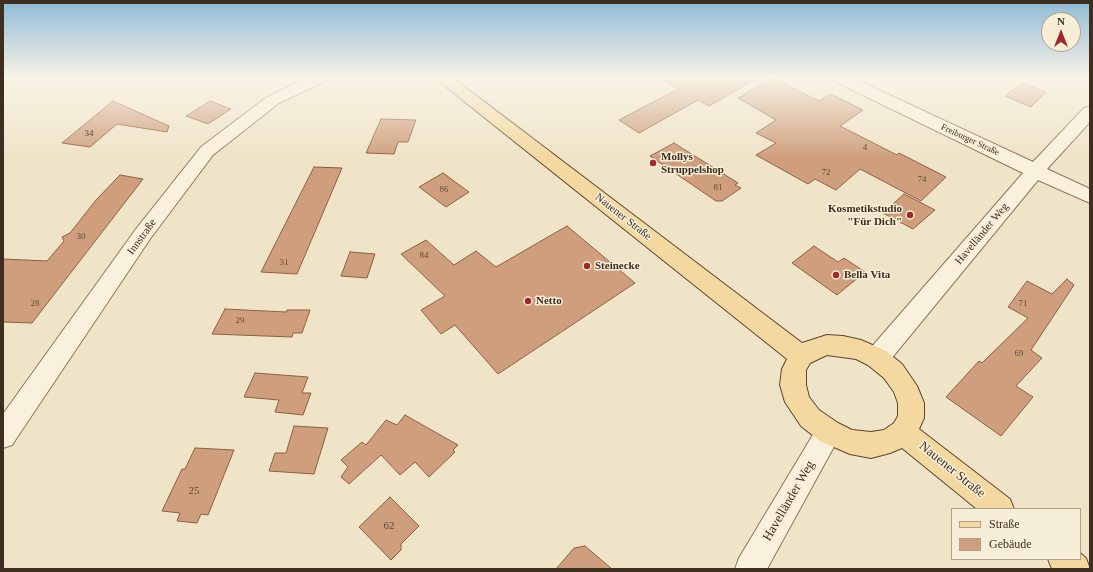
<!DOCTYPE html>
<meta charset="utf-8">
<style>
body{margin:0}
#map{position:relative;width:1093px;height:572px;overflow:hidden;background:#f0e4c8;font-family:Georgia,serif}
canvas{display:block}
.frame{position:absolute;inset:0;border:4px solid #3d2e20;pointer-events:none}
.legend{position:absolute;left:951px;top:508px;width:130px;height:52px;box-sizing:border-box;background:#f7eed8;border:1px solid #ada18e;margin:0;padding:5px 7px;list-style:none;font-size:12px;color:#3d2e20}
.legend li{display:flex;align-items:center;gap:8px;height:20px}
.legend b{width:20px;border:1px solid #ada18e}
.north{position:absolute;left:1041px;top:12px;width:40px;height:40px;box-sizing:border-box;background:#f7eed8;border:1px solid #ada18e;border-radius:50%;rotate:0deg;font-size:11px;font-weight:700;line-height:16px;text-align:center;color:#3d2e20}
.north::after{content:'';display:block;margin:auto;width:14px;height:18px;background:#9e2a2b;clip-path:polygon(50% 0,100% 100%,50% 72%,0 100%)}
</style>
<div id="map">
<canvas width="1093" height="572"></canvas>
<div class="frame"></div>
<ul class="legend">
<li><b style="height:5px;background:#f3d9a0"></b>Straße</li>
<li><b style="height:11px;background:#cf9f7d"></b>Gebäude</li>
</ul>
<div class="north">N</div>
</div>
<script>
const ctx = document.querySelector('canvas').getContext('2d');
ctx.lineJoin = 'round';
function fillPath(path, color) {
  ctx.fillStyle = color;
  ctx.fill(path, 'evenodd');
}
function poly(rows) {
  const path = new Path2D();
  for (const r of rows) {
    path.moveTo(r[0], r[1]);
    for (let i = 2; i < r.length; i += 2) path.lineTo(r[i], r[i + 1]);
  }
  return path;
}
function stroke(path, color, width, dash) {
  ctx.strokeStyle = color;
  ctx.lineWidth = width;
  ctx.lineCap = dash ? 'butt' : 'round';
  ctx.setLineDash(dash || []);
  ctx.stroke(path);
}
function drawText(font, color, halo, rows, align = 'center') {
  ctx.font = font + ' Georgia,serif';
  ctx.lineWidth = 3;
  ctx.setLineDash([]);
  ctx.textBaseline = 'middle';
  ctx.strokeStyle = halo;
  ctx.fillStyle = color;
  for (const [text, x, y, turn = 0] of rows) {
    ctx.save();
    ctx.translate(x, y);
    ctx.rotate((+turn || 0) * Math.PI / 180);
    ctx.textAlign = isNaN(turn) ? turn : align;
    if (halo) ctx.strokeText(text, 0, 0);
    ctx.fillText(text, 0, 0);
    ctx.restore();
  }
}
const building = poly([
 [659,78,758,78,709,106,698,100,639,133,619,120,678,89,659,78],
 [773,78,819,101,831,94,863,110,840,126,897,155,899,153,946,177,921,201,860,169,836,190,815,179,808,184,756,155,776,143,756,133,776,120,738,98,773,78],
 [1022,83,1046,92,1031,107,1005,96,1022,83],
 [113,101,169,126,167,132,117,124,90,147,62,143,113,101],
 [210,101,231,109,208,124,186,116,210,101],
 [381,119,416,120,408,142,398,142,394,154,366,153,381,119],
 [674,143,738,183,735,185,741,188,722,201,716,201,650,156,674,143],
 [314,167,342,168,297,274,261,272,314,167],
 [443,173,469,192,446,207,419,187,443,173],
 [120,175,143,179,32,323,3,322,3,259,47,261,64,241,62,237,70,233,96,200,120,175],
 [904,194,935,210,913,229,883,213,904,194],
 [567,226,635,283,498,374,455,325,441,334,421,310,445,296,401,254,426,240,454,265,476,251,496,267,567,226],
 [814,246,838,262,844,258,865,272,837,295,792,263,814,246],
 [350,252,375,254,367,278,341,276,350,252],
 [1067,279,1074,285,1031,350,1042,358,1016,386,1033,397,1001,436,946,397,979,361,982,363,1028,318,1008,307,1027,281,1052,294,1067,279],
 [225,309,286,312,287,310,310,310,302,333,293,333,292,337,212,334,225,309],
 [255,373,308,377,302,393,311,393,303,415,275,412,279,400,244,397,255,373],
 [405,415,458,445,453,450,455,452,429,477,415,462,400,475,381,455,349,484,341,477,348,467,341,460,362,442,366,445,386,420,397,425,405,415],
 [294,426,328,428,314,474,269,471,275,453,286,453,294,426],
 [195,448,234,450,208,515,201,514,197,523,177,521,180,513,162,511,182,469,185,469,195,448],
 [390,497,419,526,401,544,401,550,391,560,359,527,390,497],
 [585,546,612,569,556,569,574,548,585,546]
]);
fillPath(building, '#cf9f7d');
stroke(building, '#8d5f41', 1);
const minor = poly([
 [307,78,328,78,326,81,279,103,213,155,150,239,12,445,3,448,3,414,136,229,201,147,267,97,307,78],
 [832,78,853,78,1033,162,1084,108,1090,107,1090,122,1047,169,1090,189,1090,203,1038,180,886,365,877,368,868,365,865,358,868,351,1023,173,834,81,832,78],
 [829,420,838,423,842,432,767,569,735,569,739,558,820,423,829,420]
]);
const major = poly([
 [435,78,453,78,802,343,827,335,843,336,861,340,886,351,902,364,917,386,924,403,924,418,919,429,1010,499,1014,509,977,509,902,448,890,453,871,458,850,454,820,441,801,426,785,402,780,385,782,369,787,359,435,78],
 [827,355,856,359,868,365,884,378,894,392,898,403,898,416,894,423,884,430,871,432,852,430,838,423,819,410,809,397,806,385,806,370,810,363,827,355],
 [1080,553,1086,558,1090,569,1052,569,1048,559,1080,559,1080,553]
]);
stroke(minor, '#8d765c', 2);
stroke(major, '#5b4430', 2);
fillPath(minor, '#faf1dc');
fillPath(major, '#f3d9a0');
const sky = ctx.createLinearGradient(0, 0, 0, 158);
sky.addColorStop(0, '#8fbad6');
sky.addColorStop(0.49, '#f8f3e6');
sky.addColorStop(1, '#f8f3e600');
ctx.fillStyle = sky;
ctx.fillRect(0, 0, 1093, 158);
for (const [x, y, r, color] of [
 [653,163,4,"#9e2a2b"],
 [910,215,4,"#9e2a2b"],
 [587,266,4,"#9e2a2b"],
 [836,275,4,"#9e2a2b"],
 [528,301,4,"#9e2a2b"]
]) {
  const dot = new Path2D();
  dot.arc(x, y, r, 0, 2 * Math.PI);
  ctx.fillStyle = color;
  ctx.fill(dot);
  stroke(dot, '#f7eed8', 1.5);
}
drawText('9px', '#624a37', null, [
 ["34",89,134],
 ["4",865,148],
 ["72",826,173],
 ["74",922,180],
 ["81",718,188],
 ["86",444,190],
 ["30",81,237],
 ["84",424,256],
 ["31",284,263],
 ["28",35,304],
 ["71",1023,304],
 ["29",240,321],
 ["69",1019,354]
]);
drawText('9px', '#3d2e20', '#f7eed8', [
 ["Freiburger Straße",970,140,25]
]);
drawText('bold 11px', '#3d2e20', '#f7eed8', [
 ["Mollys",661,157],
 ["Struppelshop",661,170],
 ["Kosmetikstudio",902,209,"right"],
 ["\"Für Dich\"",902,222,"right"],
 ["Steinecke",595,266],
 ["Bella Vita",844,275],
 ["Netto",536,301]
], 'left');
drawText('11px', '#3d2e20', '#f7eed8', [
 ["Nauener Straße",623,217,38],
 ["Havelländer Weg",982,234,-50],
 ["Innstraße",142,237,-54]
]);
drawText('11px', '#624a37', null, [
 ["25",194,491],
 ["62",389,526]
]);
drawText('13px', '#3d2e20', '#f7eed8', [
 ["Nauener Straße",952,470,39],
 ["Havelländer Weg",789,501,-60]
]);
</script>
